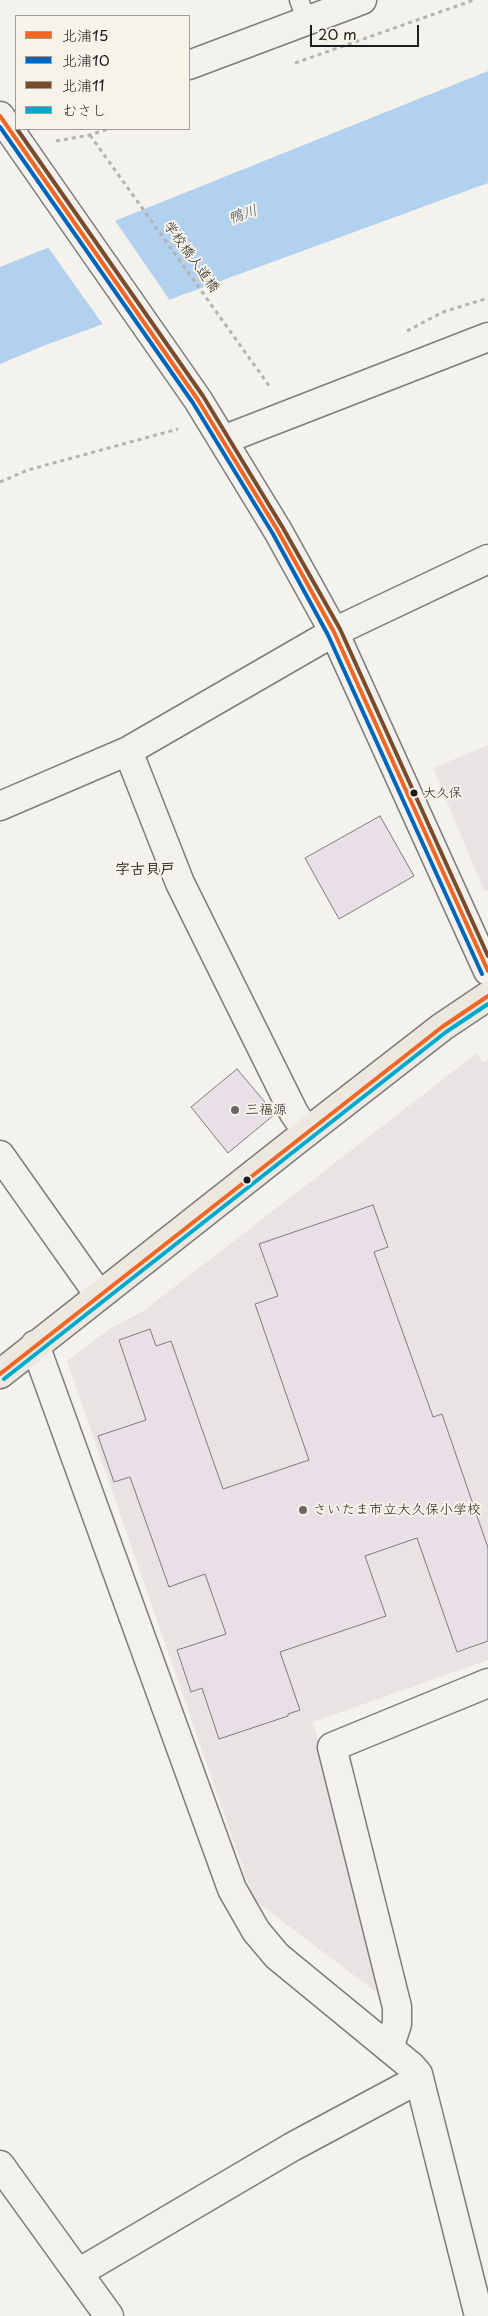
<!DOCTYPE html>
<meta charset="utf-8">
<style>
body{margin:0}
#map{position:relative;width:488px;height:2316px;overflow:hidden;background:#f4f2ec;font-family:"Playpen Sans","Klee One",sans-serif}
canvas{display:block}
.legend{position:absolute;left:15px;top:15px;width:175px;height:115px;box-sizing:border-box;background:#f7f3e8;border:1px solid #9f9d96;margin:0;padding:6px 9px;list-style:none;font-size:15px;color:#1c1c1c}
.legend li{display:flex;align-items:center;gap:10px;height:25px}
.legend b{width:25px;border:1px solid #9f9d96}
.scale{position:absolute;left:310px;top:25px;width:109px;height:22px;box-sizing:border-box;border:2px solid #1c1c1c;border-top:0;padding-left:6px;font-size:15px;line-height:18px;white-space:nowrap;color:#1c1c1c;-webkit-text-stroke:4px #f7f3e8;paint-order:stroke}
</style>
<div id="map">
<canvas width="488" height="2316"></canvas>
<ul class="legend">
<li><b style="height:6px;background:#f26522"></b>北浦15</li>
<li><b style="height:6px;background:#0065bd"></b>北浦10</li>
<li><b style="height:6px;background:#7a4b2a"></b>北浦11</li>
<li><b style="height:6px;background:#00a9ce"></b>むさし</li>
</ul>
<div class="scale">20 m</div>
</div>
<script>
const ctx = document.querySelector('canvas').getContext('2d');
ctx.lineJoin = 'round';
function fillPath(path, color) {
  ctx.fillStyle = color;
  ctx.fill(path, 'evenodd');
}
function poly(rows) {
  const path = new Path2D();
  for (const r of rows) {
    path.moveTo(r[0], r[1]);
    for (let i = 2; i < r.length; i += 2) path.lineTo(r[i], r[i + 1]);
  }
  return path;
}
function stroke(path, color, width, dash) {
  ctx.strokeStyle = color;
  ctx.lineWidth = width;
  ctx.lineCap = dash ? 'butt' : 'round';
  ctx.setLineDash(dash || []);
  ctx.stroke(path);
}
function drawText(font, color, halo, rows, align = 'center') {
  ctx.font = font + ' "Playpen Sans","Klee One",sans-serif';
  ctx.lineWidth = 4;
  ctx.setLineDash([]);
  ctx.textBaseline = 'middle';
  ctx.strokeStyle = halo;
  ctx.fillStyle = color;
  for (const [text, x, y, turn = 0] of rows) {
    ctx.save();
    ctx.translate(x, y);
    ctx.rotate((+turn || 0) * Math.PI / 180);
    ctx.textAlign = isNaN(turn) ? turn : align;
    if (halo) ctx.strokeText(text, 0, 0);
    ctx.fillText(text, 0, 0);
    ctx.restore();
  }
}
fillPath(poly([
 [488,745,488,890,484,891,433,768],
 [477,1053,483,1063,488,1060,488,1660,313,1722,388,2001,254,1900,67,1361,111,1328,142,1312]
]), '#eae3e3');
fillPath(poly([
 [488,71,488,183,43,346,0,364,0,267]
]), '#b2d1ef');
fillPath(poly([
 [114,219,171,302,104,326,47,246]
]), '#f4f2ec');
const building = poly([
 [380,816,414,876,339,919,305,858,380,816],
 [237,1069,275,1114,228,1153,191,1107,237,1069],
 [373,1205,388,1247,374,1252,433,1417,442,1414,488,1548,488,1641,457,1652,417,1538,365,1556,386,1616,280,1652,300,1710,288,1714,288,1716,219,1739,202,1688,191,1692,177,1650,226,1634,205,1574,169,1587,130,1477,114,1482,98,1436,146,1420,119,1340,150,1329,156,1346,171,1341,223,1489,309,1460,255,1304,278,1296,259,1244,373,1205]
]);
fillPath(building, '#e8e0e6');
stroke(building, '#7d7c7a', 1);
const service = poly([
 [299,0,307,21]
]);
const minor = poly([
 [189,65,362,0],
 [223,440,488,337],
 [128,751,180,883,294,1113,307,1132],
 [0,806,128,751,334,632,488,559],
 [0,1155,99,1295],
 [35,1345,232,1889,256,1931,277,1956,411,2066,418,2074,479,2316],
 [389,2048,397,2024,397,2007,332,1747,488,1683],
 [0,2165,109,2316],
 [78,2273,292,2147,419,2079]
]);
const tertiary = poly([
 [0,116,198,400,278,531,334,632,488,971]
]);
const primary = poly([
 [0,1374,307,1132,442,1027,488,996]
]);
stroke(service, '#7d7c7a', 21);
stroke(minor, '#7d7c7a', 31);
stroke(tertiary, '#7d7c7a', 31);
stroke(primary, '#7d7c7a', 31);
stroke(poly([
 [295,63,474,0],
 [90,135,270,387],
 [56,141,90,135,108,129],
 [407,331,443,312,488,298],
 [0,482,28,470,178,429]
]), '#b4b3b0', 3, [4, 4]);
stroke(service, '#f2f1ed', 18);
stroke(minor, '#f2f1ed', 28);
stroke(tertiary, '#f2f1ed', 28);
stroke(primary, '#ede8df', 28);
stroke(poly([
 [0,116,198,400,278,531,334,632,488,971],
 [0,1374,442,1027,488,996]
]), '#f26522', 4);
stroke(poly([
 [0,127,193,403,273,534,328,635,482,974]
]), '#0065bd', 4);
stroke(poly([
 [17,129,203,396,283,528,340,629,488,956]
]), '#7a4b2a', 4);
stroke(poly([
 [4,1379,446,1032,488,1004]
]), '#00a9ce', 4);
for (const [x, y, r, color] of [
 [414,793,4.5,"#1c1c1c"],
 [235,1110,5,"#686765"],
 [247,1180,4.5,"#1c1c1c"],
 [303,1510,5,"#686765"]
]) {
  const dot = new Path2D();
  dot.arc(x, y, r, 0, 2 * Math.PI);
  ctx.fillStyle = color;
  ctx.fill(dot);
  stroke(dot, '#f7f3e8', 2);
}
drawText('13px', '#1c1c1c', '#f7f3e8', [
 ["大久保",423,793]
], 'left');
drawText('14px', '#1c1c1c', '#f7f3e8', [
 ["学校橋人道橋",191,257,54]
]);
drawText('14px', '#1c1c1c', '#f7f3e8', [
 ["三福源",245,1110],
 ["さいたま市立大久保小学校",313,1510]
], 'left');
drawText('italic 15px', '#465666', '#f7f3e8', [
 ["鴨川",243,215,-19]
]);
drawText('bold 15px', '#1c1c1c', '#f7f3e8', [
 ["字古貝戸",145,870]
]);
</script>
